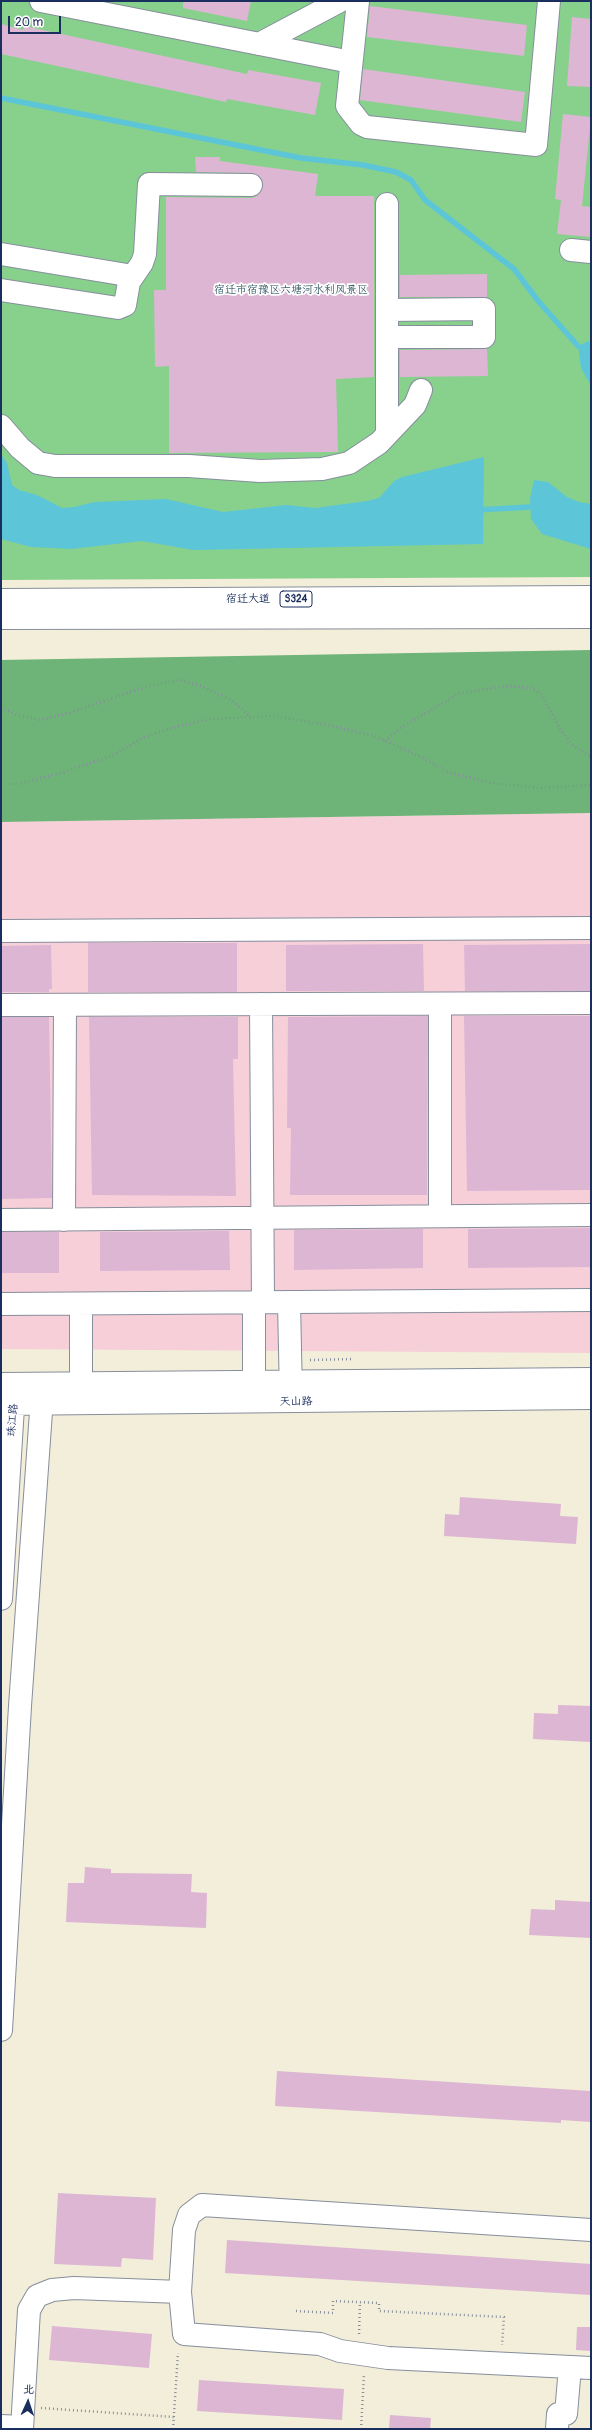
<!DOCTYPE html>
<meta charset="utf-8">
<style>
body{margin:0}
#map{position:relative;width:592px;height:2430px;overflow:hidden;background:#f2eed9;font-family:Pangolin,"LXGW WenKai TC",sans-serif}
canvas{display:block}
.frame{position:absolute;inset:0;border:2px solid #1b2f5e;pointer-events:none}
.north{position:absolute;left:8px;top:2382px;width:40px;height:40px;-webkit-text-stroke:3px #fff;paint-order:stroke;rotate:3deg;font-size:11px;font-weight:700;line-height:16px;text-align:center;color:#1b2f5e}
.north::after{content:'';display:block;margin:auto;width:14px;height:18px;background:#1b2f5e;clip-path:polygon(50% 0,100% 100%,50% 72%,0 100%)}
.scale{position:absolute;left:8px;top:16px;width:53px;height:18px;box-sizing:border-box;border:2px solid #1b2f5e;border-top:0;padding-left:5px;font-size:12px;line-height:14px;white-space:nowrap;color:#1b2f5e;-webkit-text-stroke:3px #fff;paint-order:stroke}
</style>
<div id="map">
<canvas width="592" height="2430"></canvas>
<div class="frame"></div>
<div class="north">北</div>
<div class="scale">20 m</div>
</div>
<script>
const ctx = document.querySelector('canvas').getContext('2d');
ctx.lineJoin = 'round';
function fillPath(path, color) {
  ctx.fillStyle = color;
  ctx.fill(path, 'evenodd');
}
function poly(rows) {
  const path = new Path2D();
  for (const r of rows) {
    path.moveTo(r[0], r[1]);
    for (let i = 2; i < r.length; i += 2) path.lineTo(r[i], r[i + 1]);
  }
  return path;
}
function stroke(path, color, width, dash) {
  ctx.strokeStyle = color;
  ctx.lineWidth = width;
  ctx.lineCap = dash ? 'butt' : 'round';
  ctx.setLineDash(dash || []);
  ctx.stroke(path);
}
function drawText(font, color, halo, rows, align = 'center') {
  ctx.font = font + ' Pangolin,"LXGW WenKai TC",sans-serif';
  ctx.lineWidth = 3.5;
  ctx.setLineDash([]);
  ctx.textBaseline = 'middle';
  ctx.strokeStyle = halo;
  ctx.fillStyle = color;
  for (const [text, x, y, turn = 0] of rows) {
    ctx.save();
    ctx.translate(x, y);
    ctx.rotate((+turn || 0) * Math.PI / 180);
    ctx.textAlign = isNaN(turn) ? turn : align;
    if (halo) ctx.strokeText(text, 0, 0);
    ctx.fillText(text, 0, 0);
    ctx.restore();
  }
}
fillPath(poly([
 [591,813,591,1353,1,1349,1,822]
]), '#f6cfd9');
fillPath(poly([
 [1,1,591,1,591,577,1,580]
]), '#88d18d');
fillPath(poly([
 [591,650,591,813,1,822,1,660]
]), '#6eb378');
fillPath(poly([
 [588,341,591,342,591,386,581,368,578,346],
 [1,454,7,463,12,485,19,490,37,495,62,508,74,507,95,502,166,499,223,512,286,505,315,508,367,501,379,498,394,481,402,477,484,457,483,544,193,550,142,541,71,549,31,547,1,539],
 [534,480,548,482,567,497,579,502,591,504,591,549,542,534,531,519,530,498]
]), '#5cc5d8');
stroke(poly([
 [1,98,301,158,363,165,396,172,411,180,425,200,514,269,539,302,578,346],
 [476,510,530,507]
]), '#5cc5d8', 5.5);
fillPath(poly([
 [183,1,251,1,247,21,183,8],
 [370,6,527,25,524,56,367,37],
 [572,17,591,19,591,87,567,86],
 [1,24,23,30,24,26,247,74,248,70,321,83,315,115,227,99,226,102,1,54],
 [363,69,525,92,521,122,360,100],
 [563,114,591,117,582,206,591,207,591,237,557,234,561,200,555,199],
 [195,157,220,157,220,161,318,174,315,196,374,196,374,377,336,379,338,452,169,453,169,366,155,367,154,290,166,290,166,197,251,198,257,196,263,186,262,179,252,173,196,172],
 [487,274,487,297,400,297,400,275],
 [487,349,488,376,400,377,400,350],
 [88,943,237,943,237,992,88,992],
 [423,944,424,991,286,991,286,945],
 [591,944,591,991,465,991,464,945],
 [51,945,52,989,49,989,49,992,1,992,1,946],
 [428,1016,427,1195,290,1195,291,1128,287,1128,288,1017],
 [464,1016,591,1016,591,1190,467,1191],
 [1,1017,49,1017,52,1198,1,1199],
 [89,1017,238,1017,238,1059,233,1059,236,1196,92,1195],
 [591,1228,591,1267,468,1268,468,1229],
 [423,1229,423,1268,294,1270,294,1230],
 [229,1231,230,1270,100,1271,100,1232],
 [1,1232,59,1232,59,1273,1,1273],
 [460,1497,561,1504,560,1516,578,1517,576,1544,444,1536,445,1514,459,1515],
 [558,1705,591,1706,591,1742,533,1739,534,1713,558,1714],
 [85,1867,111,1869,111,1873,192,1874,191,1892,207,1893,206,1928,66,1922,68,1883,84,1883],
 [555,1900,591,1902,591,1938,529,1935,531,1909,555,1910],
 [277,2071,591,2091,591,2122,561,2120,561,2123,275,2106],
 [58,2193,156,2198,153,2260,122,2258,121,2267,54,2264],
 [227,2240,591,2264,591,2295,225,2273],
 [52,2326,152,2334,149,2368,49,2360],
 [577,2327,591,2327,591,2351,576,2350],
 [199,2380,344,2389,342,2420,197,2411],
 [390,2415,431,2418,430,2429,389,2429]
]), '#ddb6d4');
const minor = poly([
 [41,1,351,62],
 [358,1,347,106,361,124,367,127,536,145,549,1],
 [259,44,340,1],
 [387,204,387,434],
 [571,250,591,252],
 [1,254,127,275,129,282,125,305,118,308,1,290],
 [129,282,142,263,145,254,149,184,251,185],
 [387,310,484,309,484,337,387,337],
 [1,426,20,448,38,463,55,466,189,466,260,471,322,469,349,463,379,443,415,405,421,390],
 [1,931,591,928],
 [261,1004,263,1302],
 [1,1005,591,1003],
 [440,1216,440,1004],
 [1,1220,591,1215],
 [64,1220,65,1005],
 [254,1302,254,1397],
 [289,1302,291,1396],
 [1,1304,591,1300],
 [81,1304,81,1399],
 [1,1384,591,1379],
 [1,1404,591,1398],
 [1,1599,14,1391],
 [1,2030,20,1706,43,1384],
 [591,2230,202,2205,189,2215,184,2230,180,2292,184,2334,320,2344,340,2351,388,2358,591,2368],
 [1,2426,22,2427],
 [22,2429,29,2310,37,2296,52,2290,74,2288,180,2292],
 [557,2429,558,2414,566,2414,570,2367]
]);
const major = poly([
 [1,600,591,597],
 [1,618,591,617]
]);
stroke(minor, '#868e9c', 24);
stroke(major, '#868e9c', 24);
stroke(poly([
 [1,707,17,715,41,720,66,714,148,686,180,680,201,686,231,700,251,717],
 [385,741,402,727,460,693,510,686,531,688,541,694,560,729,575,747,591,757],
 [1,784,18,784,64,772,114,755,142,738,172,728,209,719,273,716,328,725,375,736,421,757,447,772,491,783,539,788,591,785],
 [310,1360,353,1359],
 [296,2311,333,2313,333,2301,379,2303,379,2311,504,2317,502,2345],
 [359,2334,360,2302],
 [41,2408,174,2417],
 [173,2429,178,2353],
 [361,2429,364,2374]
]), '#868e9c', 2.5, [1, 3]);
stroke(minor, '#fff', 22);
stroke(major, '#fff', 22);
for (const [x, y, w] of [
 [296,599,32]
]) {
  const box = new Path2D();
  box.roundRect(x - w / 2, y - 8, w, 16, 3);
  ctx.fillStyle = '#fff';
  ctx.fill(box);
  stroke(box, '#1b2f5e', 1);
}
drawText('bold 10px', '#1b2f5e', null, [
 ["S324",296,599]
]);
drawText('11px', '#3c606c', '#fff', [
 ["宿迁市宿豫区六塘河水利风景区",291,290]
]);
drawText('11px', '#1b2f5e', '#fff', [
 ["宿迁大道",248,599],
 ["天山路",296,1402,-1],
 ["珠江路",13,1420,-86]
]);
</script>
